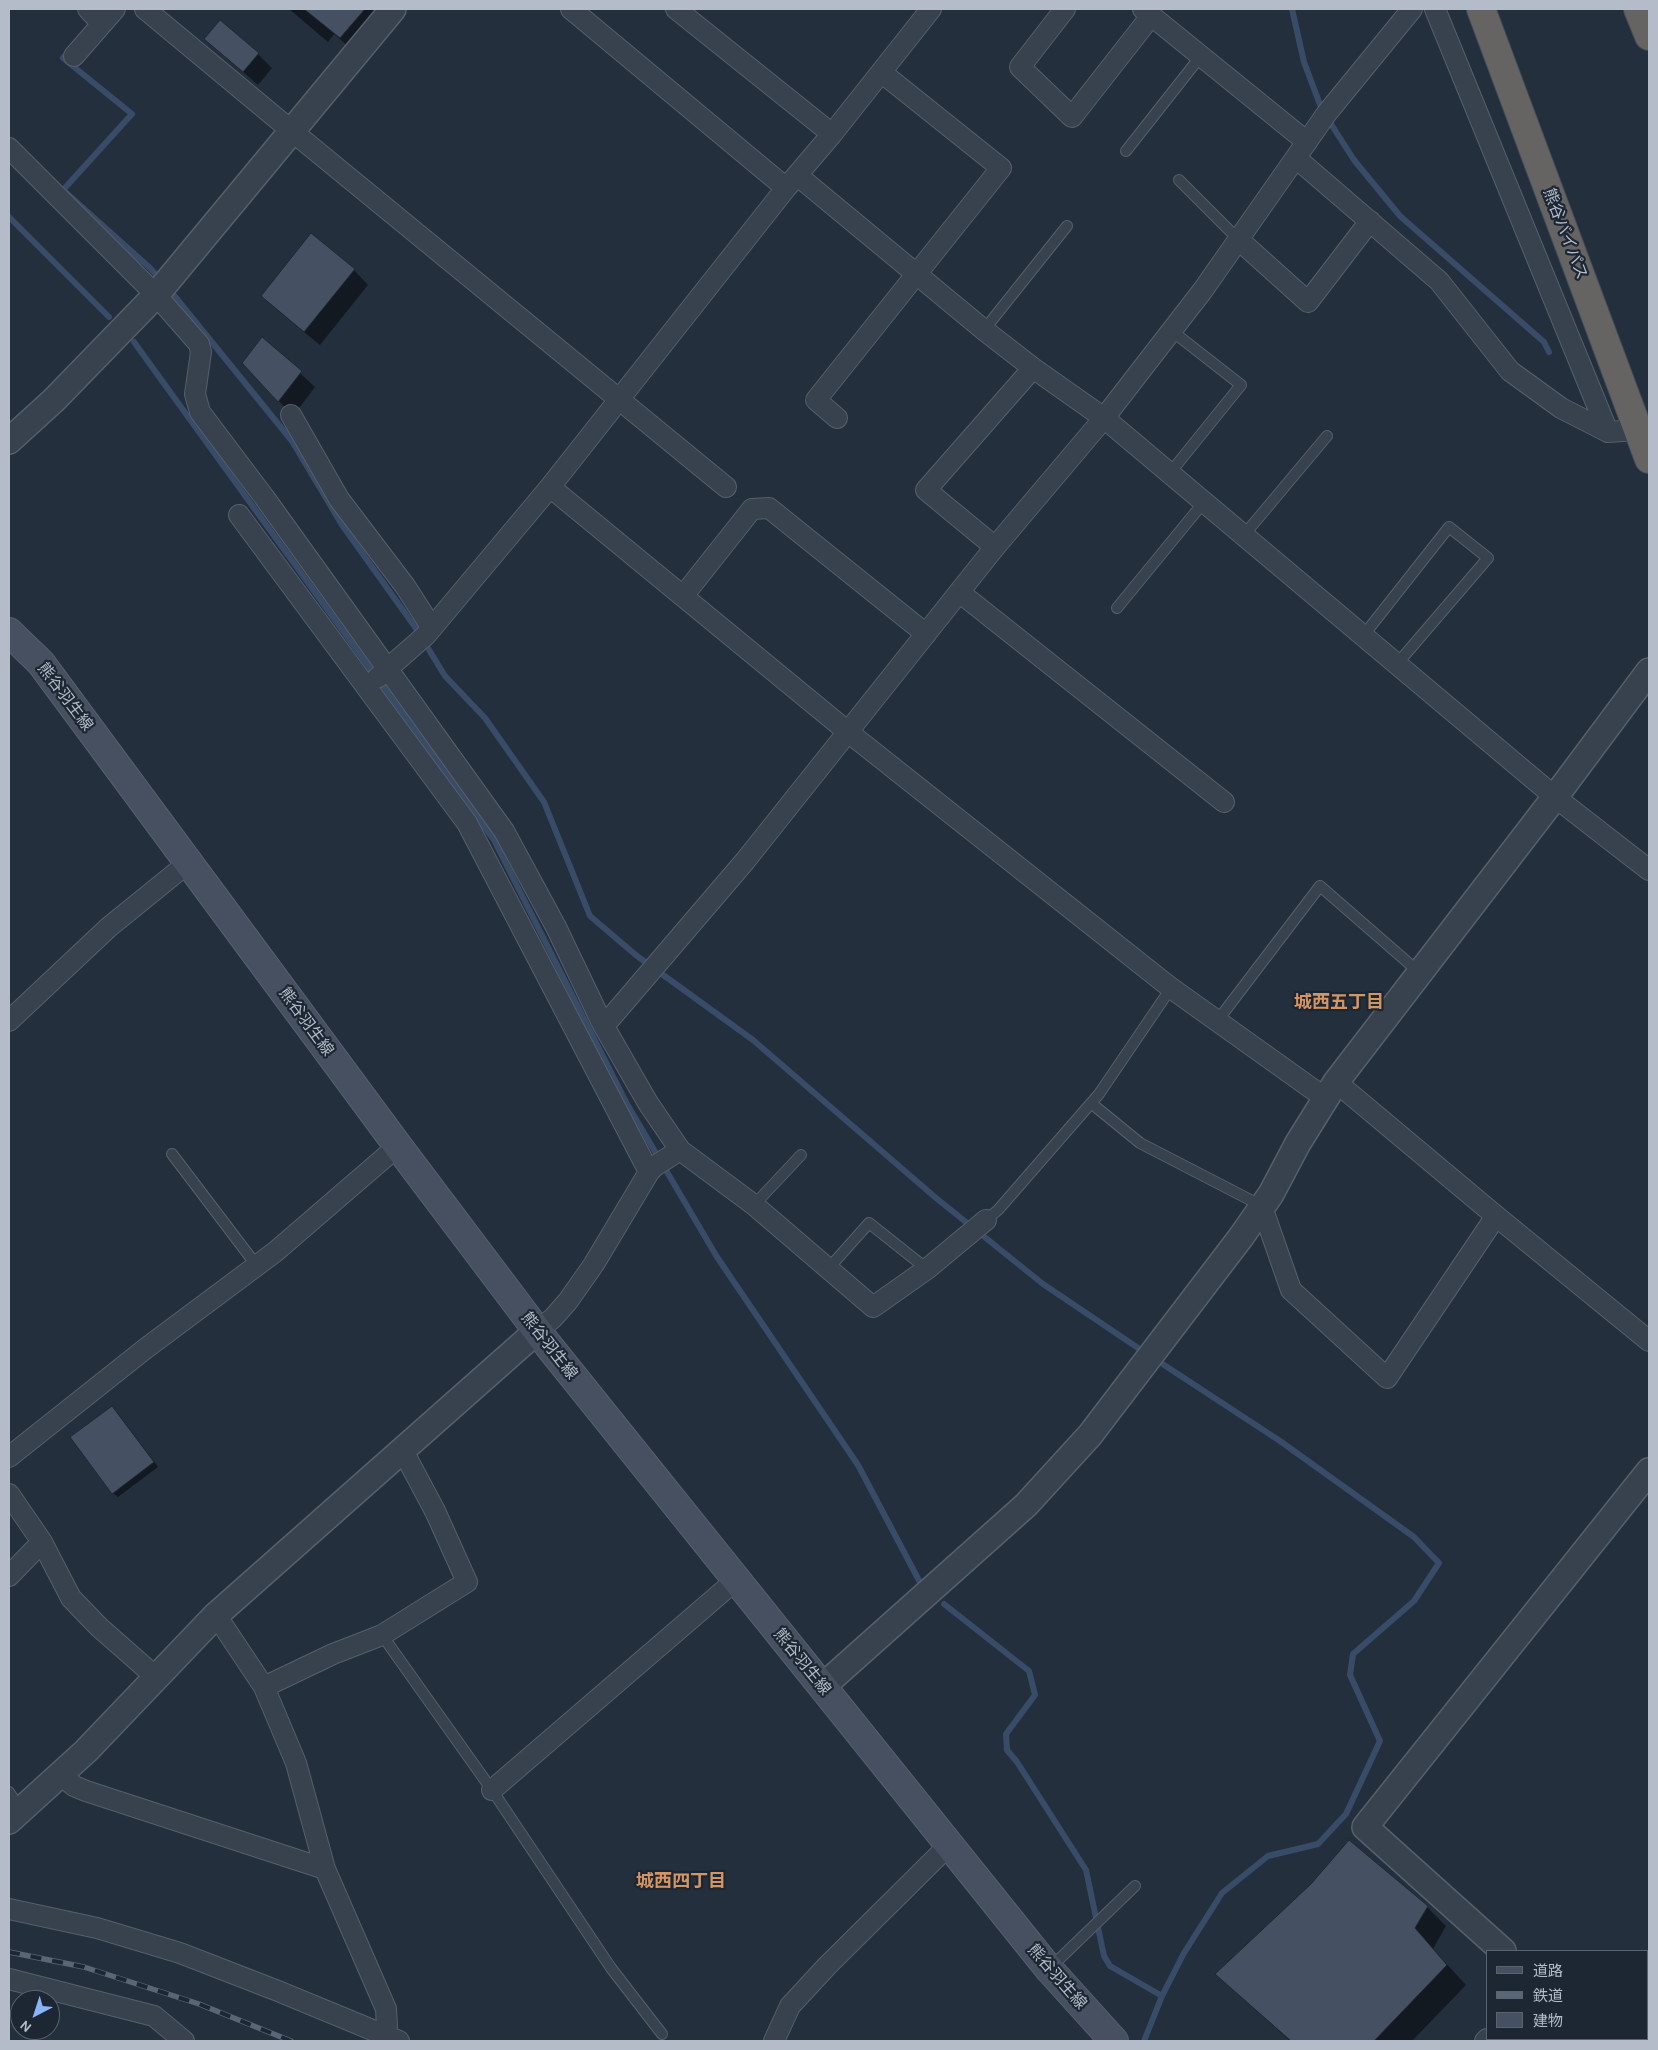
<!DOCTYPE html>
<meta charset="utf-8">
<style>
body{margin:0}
#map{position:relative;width:1658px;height:2050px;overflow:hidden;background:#242f3e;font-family:Karla,"Noto Sans JP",sans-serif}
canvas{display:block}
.frame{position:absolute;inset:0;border:10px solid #b4bcc9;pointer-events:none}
.legend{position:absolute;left:1486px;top:1950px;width:162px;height:90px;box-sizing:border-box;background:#1d2633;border:1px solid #59626f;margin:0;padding:6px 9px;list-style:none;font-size:15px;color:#b4bcc9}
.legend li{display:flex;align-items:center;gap:10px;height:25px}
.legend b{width:25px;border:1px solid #59626f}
.north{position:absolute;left:10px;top:1990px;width:50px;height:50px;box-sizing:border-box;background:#1d2633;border:1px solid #59626f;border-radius:50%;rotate:220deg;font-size:14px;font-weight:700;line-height:20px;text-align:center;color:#b4bcc9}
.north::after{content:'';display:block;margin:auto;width:18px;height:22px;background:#8ab4f8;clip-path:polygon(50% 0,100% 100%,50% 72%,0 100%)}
</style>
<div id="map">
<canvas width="1658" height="2050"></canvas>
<div class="frame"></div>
<ul class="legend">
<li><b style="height:6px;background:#465061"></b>道路</li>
<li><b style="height:6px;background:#5a6575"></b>鉄道</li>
<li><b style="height:14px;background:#455162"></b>建物</li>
</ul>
<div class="north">N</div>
</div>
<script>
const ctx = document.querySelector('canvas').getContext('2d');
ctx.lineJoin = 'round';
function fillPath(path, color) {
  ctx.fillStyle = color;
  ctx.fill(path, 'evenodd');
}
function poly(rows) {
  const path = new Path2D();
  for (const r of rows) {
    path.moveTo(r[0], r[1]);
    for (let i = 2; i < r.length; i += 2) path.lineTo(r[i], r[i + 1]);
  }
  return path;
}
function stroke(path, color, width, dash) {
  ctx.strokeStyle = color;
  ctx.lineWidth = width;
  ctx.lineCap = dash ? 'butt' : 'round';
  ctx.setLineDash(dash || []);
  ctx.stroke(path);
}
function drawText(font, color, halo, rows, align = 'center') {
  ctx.font = font + ' Karla,"Noto Sans JP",sans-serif';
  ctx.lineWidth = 4.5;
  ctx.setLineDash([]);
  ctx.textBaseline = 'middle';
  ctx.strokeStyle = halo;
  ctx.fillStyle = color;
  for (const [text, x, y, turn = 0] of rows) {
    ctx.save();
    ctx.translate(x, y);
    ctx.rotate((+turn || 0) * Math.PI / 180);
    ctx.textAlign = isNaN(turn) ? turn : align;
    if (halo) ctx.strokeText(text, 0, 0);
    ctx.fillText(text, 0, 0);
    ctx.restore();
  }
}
fillPath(poly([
 [289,9,375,9,385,19,356,53,334,34,328,42],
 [206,39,258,54,272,68,258,85],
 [311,235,354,270,368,285,320,345,277,310,262,295],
 [263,339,315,387,293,416,243,363],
 [117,1412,158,1467,118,1497,113,1493],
 [1427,1907,1446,1926,1433,1949,1466,1985,1412,2041,1290,2041,1216,1974]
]), '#0007');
stroke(poly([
 [1292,9,1304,62,1322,110,1354,160,1400,216,1544,342,1549,352],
 [69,51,63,58,132,114,63,190,150,268,162,281],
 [9,217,109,317],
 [168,288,292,441,342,525,415,627,445,676,485,718,544,802,590,916,637,956,753,1040,936,1198,1043,1284,1147,1354],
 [134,342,494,840,627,1104,717,1257,858,1465,923,1588],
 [944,1604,1029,1671,1035,1695,1006,1734,1007,1750,1017,1762,1086,1870,1104,1956,1110,1966,1162,1996],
 [1144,2041,1162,1996,1184,1953,1222,1893,1268,1856,1318,1844,1346,1814,1380,1741,1350,1675,1353,1654,1414,1601,1439,1563,1414,1537,1280,1441,1155,1359]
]), '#394c67', 6);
const building = poly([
 [304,9,365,9,340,38,304,9],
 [220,20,259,53,243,72,204,39,220,20],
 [311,233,355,269,304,332,261,296,311,233],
 [262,337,302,371,278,402,242,363,262,337],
 [112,1406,154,1462,112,1494,70,1437,112,1406],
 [1349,1840,1428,1906,1415,1928,1447,1965,1374,2041,1291,2041,1215,1974,1311,1884,1349,1840]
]);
fillPath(building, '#455162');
stroke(building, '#1f2835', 1);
const service = poly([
 [1126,151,1200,57],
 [1179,180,1239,240],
 [984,330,1067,226],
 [1170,473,1241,385,1172,331],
 [1244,535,1327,436],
 [1117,608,1204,502],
 [1363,636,1449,527,1488,558,1397,664],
 [1218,1020,1320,886,1420,973],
 [1091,1103,1140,1143,1262,1206],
 [172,1154,257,1266],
 [754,1205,801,1155],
 [986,1220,998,1210,1099,1094,1171,988],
 [828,1269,869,1223,927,1269],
 [382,1635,492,1790,611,1968,662,2034],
 [9,1792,21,1810],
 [1050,1968,1135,1886]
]);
const minor = poly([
 [88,9,102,24],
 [145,9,293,132,726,487],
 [571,9,786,188],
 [676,9,832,134,786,188,550,487,848,732,1171,988,1325,1098],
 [1065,9,1020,67,1072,117,1151,16],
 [1143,9,1307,142],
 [1435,9,1608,432],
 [74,56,115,9],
 [832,134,931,9],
 [9,148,156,295,199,344,201,352,195,394,200,412,264,497,504,831,556,927,602,1023,648,1103,680,1150,655,1166,649,1172,594,1264,568,1301,553,1318,537,1331],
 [1296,158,1439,281,1510,371,1561,408,1608,432,1638,430],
 [798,176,984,330,1033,368,1104,418,1555,797,1649,870],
 [1239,240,1308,302,1370,221],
 [291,415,339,499,405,586,432,628],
 [837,418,816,400,1001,168,881,72],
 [239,515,467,823,649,1172],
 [995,547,926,490,1033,368],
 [959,592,1224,802],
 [683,596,752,509,769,508,926,634],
 [377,678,426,635,550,487],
 [9,1021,109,927,188,863],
 [602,1023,609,1020,745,861,995,547,1104,418,1203,290,1327,113,1412,9],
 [1336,1082,1496,1216,1649,1341],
 [680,1150,754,1205,873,1307,927,1269,986,1220],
 [1262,1207,1291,1290,1387,1378,1496,1216],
 [9,1457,145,1349,275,1252,398,1146],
 [9,1494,42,1542,71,1598,99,1627,157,1678],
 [9,1576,42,1542],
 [216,1615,264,1687,296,1763,325,1869,386,2009,387,2026,385,2036],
 [264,1687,333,1654,382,1635,467,1582,435,1511,403,1451],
 [61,1775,74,1786,86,1791,325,1869],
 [492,1790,736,1580],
 [9,1909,97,1928,180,1953,278,1991,399,2041],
 [9,1979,154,2016,184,2041],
 [774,2041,790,2006,827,1966,949,1845],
 [1485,2041,1487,2039]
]);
const tertiary = poly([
 [9,441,54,400,156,295,393,9],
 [822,1687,1026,1505,1090,1435,1241,1237,1271,1194,1298,1143,1336,1082,1555,797,1649,671],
 [9,1821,86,1751,216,1615,537,1331],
 [1503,1951,1365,1827,1649,1471],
 [1604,2039,1607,2041]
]);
const secondary = poly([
 [9,632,41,663,398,1146,548,1345,1049,1969,1114,2041]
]);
const trunk = poly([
 [1481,9,1649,459],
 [1638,9,1649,36]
]);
stroke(service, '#565f6c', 12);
stroke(minor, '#565f6c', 22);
stroke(tertiary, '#565f6c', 28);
stroke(secondary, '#565f6c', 30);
stroke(trunk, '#434c59', 30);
stroke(service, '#38414e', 10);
stroke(minor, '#38414e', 20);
stroke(tertiary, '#38414e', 25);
stroke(secondary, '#465061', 28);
stroke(trunk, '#656462', 28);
const rail = poly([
 [9,1952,84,1967,199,2004,291,2041]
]);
stroke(rail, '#5a6575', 5.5);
stroke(rail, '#1d2633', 4, [11]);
drawText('16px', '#b4bcc9', '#1d2633', [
 ["熊谷バイパス",1565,234,69],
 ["熊谷羽生線",65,697,53],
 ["熊谷羽生線",306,1022,54],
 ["熊谷羽生線",549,1346,52],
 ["熊谷羽生線",802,1662,51],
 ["熊谷羽生線",1057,1977,49]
]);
drawText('bold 18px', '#d59563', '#1d2633', [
 ["城西五丁目",1339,1003],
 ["城西四丁目",681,1882]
]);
</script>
